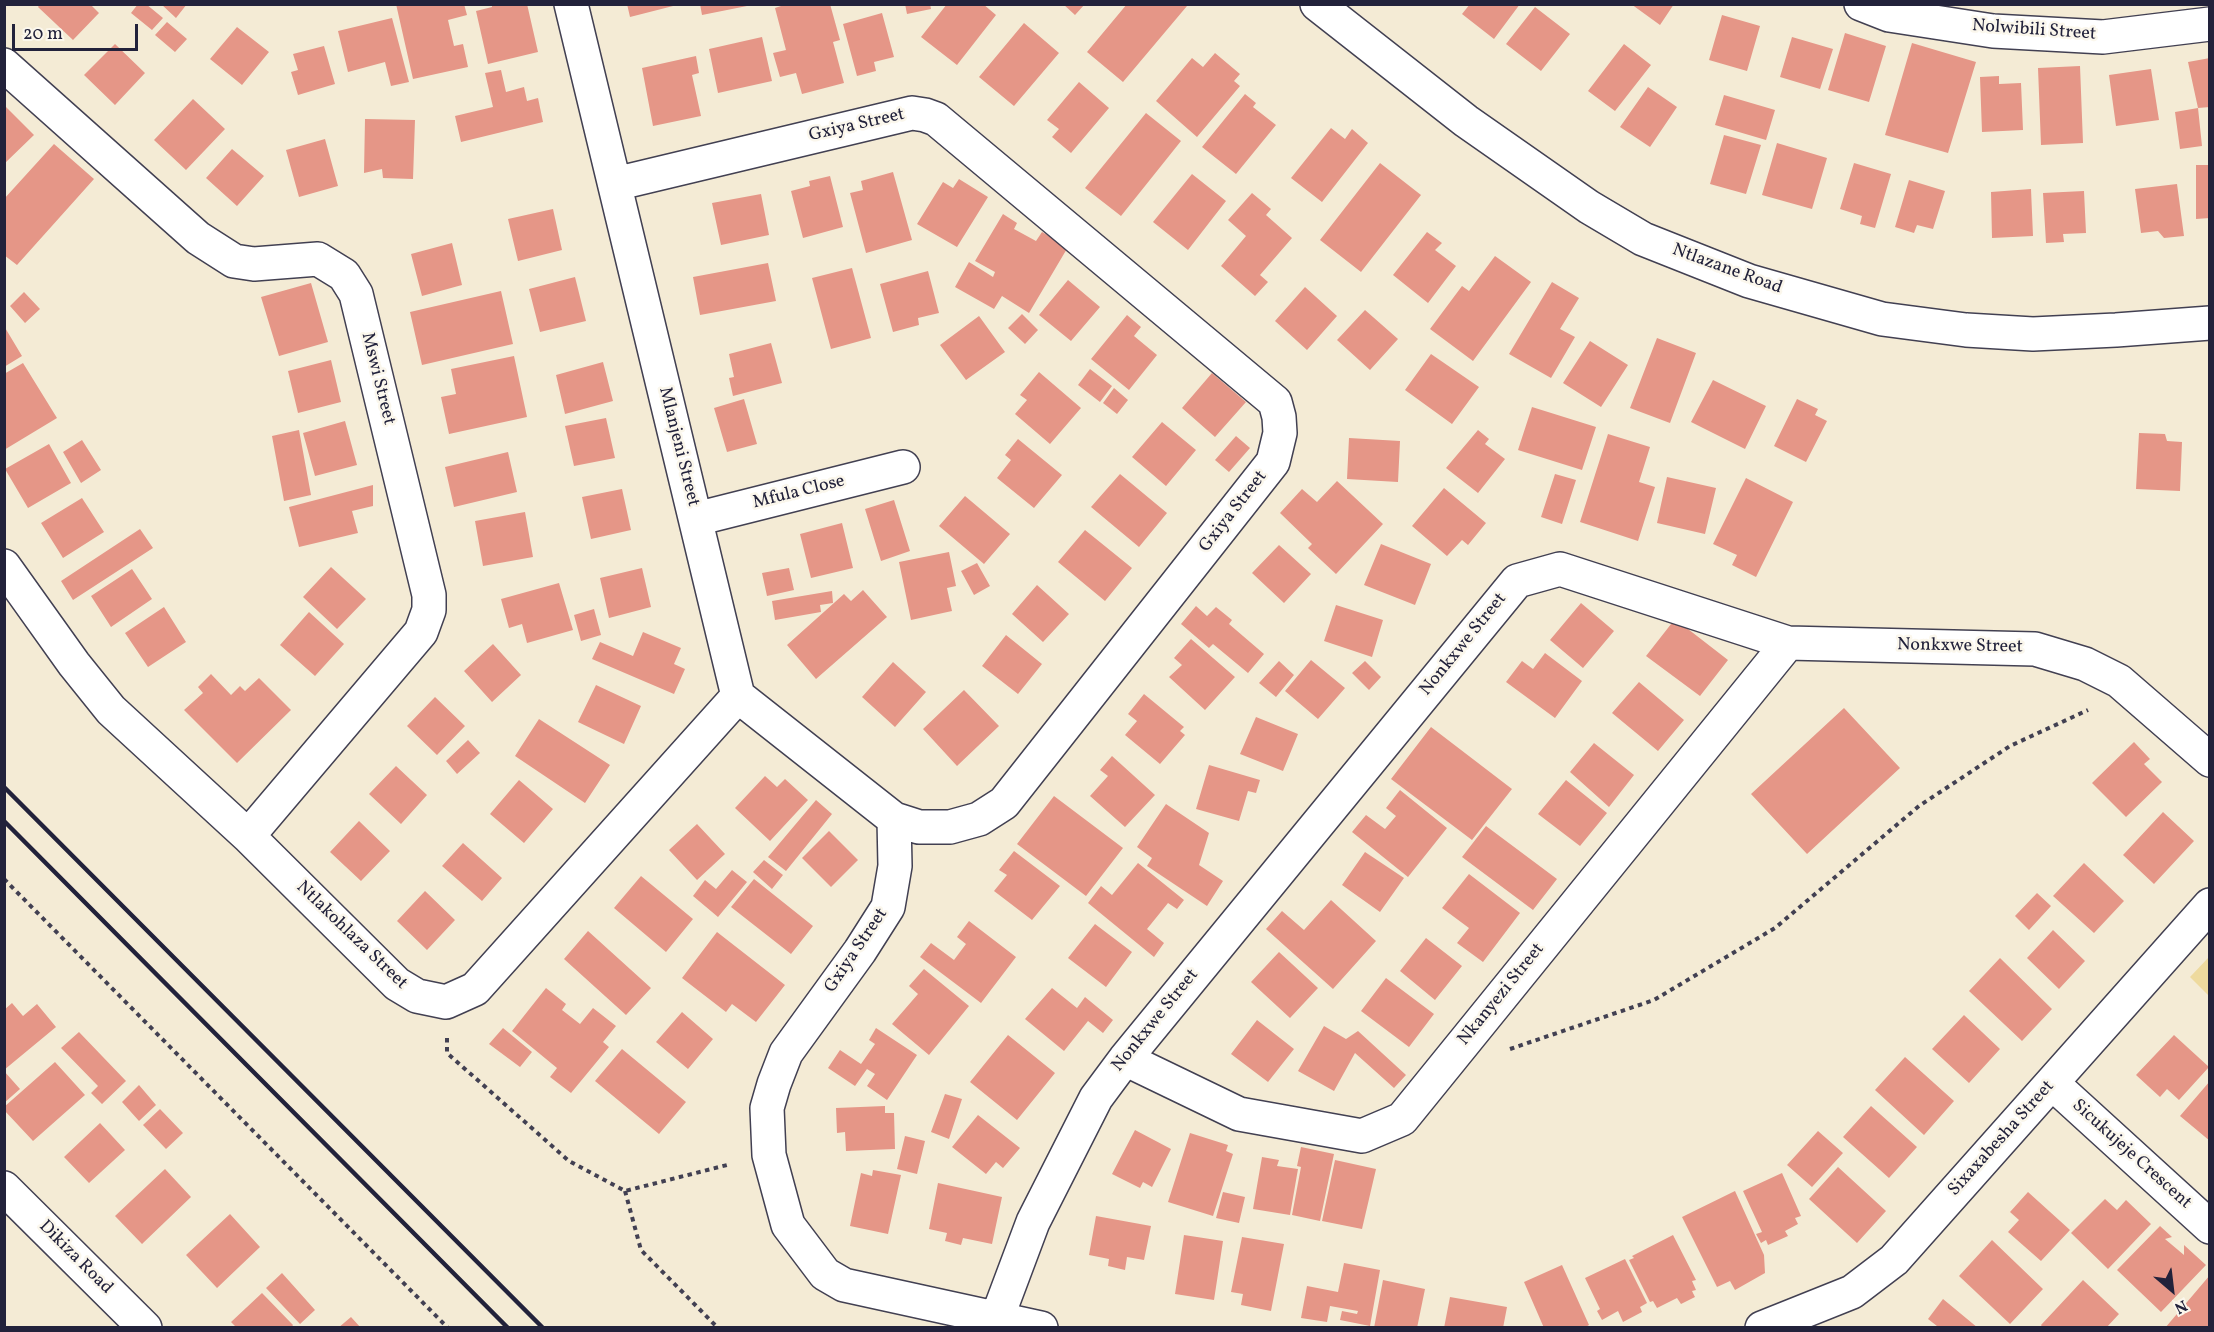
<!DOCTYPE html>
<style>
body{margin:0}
#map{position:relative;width:2214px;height:1332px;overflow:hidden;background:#f4ebd5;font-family:Vollkorn,serif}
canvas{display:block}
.frame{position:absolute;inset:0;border:6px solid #22223b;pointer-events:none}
.north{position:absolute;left:2142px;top:1260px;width:60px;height:60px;-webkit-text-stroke:4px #fbf7ec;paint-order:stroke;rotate:152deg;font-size:16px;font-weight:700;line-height:24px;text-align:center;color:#22223b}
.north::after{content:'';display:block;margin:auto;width:21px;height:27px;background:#22223b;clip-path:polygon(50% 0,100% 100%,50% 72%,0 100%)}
.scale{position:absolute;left:12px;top:24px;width:126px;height:27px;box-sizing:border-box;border:3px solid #22223b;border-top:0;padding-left:8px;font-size:18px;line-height:21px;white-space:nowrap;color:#22223b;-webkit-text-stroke:4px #fbf7ec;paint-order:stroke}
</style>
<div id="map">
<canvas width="2214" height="1332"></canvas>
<div class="frame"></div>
<div class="north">N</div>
<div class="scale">20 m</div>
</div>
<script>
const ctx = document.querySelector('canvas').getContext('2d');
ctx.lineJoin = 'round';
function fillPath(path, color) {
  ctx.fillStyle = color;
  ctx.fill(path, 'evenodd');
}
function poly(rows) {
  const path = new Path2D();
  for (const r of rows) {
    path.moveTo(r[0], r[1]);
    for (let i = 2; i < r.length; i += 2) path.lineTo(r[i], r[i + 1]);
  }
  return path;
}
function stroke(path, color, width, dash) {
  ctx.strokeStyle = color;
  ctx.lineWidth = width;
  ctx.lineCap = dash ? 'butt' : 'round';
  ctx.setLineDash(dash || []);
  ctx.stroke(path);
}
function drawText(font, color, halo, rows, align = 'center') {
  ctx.font = font + ' Vollkorn,serif';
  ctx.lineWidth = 5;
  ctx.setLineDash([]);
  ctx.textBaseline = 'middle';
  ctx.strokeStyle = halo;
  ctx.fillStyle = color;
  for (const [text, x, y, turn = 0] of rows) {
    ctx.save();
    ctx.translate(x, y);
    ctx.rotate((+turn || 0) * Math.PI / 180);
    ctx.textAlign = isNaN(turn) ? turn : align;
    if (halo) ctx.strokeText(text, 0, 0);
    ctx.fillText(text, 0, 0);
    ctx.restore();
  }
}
fillPath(poly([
 [2209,957,2209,996,2190,977]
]), '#eeda9e');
fillPath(poly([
 [40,4,90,4,99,13,73,40,38,7],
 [138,4,146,4,163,18,152,30,131,13],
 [161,4,187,4,176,18],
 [396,4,464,4,467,15,448,20,454,46,463,44,468,67,413,79],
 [492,4,527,4,538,52,488,64,476,11,492,7],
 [627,4,677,4,677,5,630,17],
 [700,4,747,4,747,6,702,15],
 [787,4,830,4,840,40,833,42,844,83,802,94,796,73,780,77,773,53,786,50,775,8],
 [905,4,930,4,931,9,907,14],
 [947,4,983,4,996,15,957,65,921,37],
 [1063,4,1085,4,1075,15],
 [1127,4,1185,4,1187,6,1123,82,1087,52],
 [1470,4,1520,4,1494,39,1462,14],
 [1631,4,1674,4,1660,25],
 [1535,7,1570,34,1541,71,1506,44],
 [882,13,894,57,874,62,876,71,857,76,843,24],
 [1722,15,1760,26,1747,71,1709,60],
 [392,18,409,82,391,86,385,62,348,72,338,31],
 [167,22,187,39,175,52,155,35],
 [1024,23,1059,53,1014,106,979,77],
 [237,27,269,52,242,85,210,59],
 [1845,33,1886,46,1869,102,1828,90],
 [762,37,772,81,718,93,709,49],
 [1792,37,1833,49,1820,89,1780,77],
 [1912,43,1976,62,1948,153,1885,135],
 [115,44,145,73,115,105,84,75],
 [1624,44,1651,65,1615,111,1588,91],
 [324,46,335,84,298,95,291,72,298,70,293,54],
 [1215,53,1240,74,1234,81,1240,86,1197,137,1156,101,1192,58,1203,67],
 [696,56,699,73,692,75,701,116,653,126,642,68],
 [2210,58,2210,107,2198,108,2188,62],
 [2080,66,2083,143,2041,145,2038,68],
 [2151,69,2159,120,2116,126,2109,75],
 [501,70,506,92,524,87,527,101,538,98,543,122,461,142,455,116,493,107,485,73],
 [1999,76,1999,84,2021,83,2023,130,1982,132,1980,77],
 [1079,82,1109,108,1071,153,1052,137,1059,129,1047,120],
 [1648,87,1677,107,1650,147,1620,127],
 [1245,94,1256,103,1253,107,1276,125,1236,174,1202,147],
 [1724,95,1775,110,1766,140,1715,125],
 [193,99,225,129,186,170,154,140],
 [4,105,34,135,4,164],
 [2198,108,2202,146,2180,149,2175,112],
 [1146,113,1181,141,1121,216,1085,188],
 [365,119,415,120,413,179,383,178,382,169,364,173],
 [1331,128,1345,139,1352,129,1368,143,1322,202,1291,178],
 [1724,135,1761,145,1746,194,1710,184],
 [325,139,338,186,299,197,286,150],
 [1777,143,1827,158,1812,209,1762,195],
 [54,144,94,179,17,265,4,255,4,199],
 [232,149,264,176,237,206,206,178],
 [1380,163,1421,195,1361,272,1320,240],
 [1854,163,1891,174,1875,228,1860,224,1862,216,1840,209],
 [2196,165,2210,165,2210,218,2196,219],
 [893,172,912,240,866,253,850,193,863,190,861,181],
 [1192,174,1226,201,1188,250,1153,222],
 [830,176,843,227,803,238,791,191,810,186,809,181],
 [959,179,988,197,957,247,917,224,943,182,953,188],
 [1909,180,1945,191,1933,229,1917,225,1914,233,1895,227],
 [2177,184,2184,236,2164,238,2158,231,2141,233,2135,189],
 [2031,189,2033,236,1992,238,1991,192],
 [2084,191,2086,233,2063,234,2064,242,2046,243,2043,193],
 [1252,193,1271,209,1266,215,1292,238,1260,275,1268,282,1255,296,1221,266,1246,236,1228,220],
 [761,194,769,235,721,245,712,203],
 [553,209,562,250,518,261,508,219],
 [1003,214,1017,223,1014,229,1036,241,1042,232,1068,247,1029,313,1002,296,994,309,955,287,969,262,993,277,995,272,975,261],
 [1427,232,1442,243,1435,250,1456,266,1428,303,1393,275],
 [452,243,462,285,422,296,411,254],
 [1495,256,1531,282,1473,361,1430,329,1462,286,1469,291],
 [768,263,776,301,700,315,693,277],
 [852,268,871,338,831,349,812,278],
 [928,271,939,313,918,318,919,325,893,332,880,284],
 [575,277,586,321,540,332,529,289],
 [1068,280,1100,307,1071,341,1039,315],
 [1552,282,1579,298,1560,329,1575,337,1551,378,1509,354],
 [311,283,328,342,279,356,261,297],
 [1305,287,1337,316,1307,350,1275,321],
 [501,291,513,344,422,365,410,312],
 [24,292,40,309,25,323,10,306],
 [1365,310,1398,339,1370,370,1337,340],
 [1022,314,1038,330,1025,344,1008,328],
 [1127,315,1141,327,1134,336,1157,355,1129,390,1091,359],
 [979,316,1005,352,966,380,940,345],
 [4,326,22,356,4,367],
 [1657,338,1696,353,1670,423,1630,408],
 [1590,341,1628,365,1601,407,1563,383],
 [771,343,782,383,733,396,729,378,734,377,729,354],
 [1431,354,1479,387,1452,424,1405,390],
 [514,356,527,417,449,434,441,397,456,394,451,369],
 [331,360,341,402,298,413,288,371],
 [603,362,613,401,565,414,556,375],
 [23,363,57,418,4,450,4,374],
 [1090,369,1112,386,1100,402,1078,385],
 [1039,372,1081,408,1050,444,1015,414,1027,400,1020,395],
 [1212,373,1246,402,1215,437,1182,408],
 [1713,380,1766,406,1745,449,1691,422],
 [1114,388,1128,400,1117,414,1103,403],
 [744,399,757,444,727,452,714,408],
 [1797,399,1818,409,1815,415,1827,421,1806,462,1774,446],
 [1532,407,1596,427,1582,470,1518,450],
 [606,418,615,458,574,466,565,426],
 [345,421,357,465,315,476,303,433],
 [1162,422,1196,450,1166,486,1132,457],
 [299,430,311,495,284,501,272,436],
 [1478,430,1489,439,1485,444,1505,459,1478,493,1446,468],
 [2139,433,2165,434,2167,441,2182,442,2180,491,2136,489],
 [1608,434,1650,447,1639,482,1655,487,1638,541,1580,522],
 [1236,436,1250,448,1229,472,1215,460],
 [1349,438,1400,441,1398,482,1347,479],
 [1018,439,1062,475,1034,508,997,478,1011,460,1005,455],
 [82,440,101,470,81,483,63,452],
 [49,444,71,483,28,508,5,469],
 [508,452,517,492,454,507,445,467],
 [1120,474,1167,513,1139,547,1091,507],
 [1555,474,1576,480,1562,524,1541,517],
 [1667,477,1716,488,1705,534,1657,523],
 [1746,478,1793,502,1756,577,1732,565,1737,555,1713,544],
 [1337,481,1383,524,1336,574,1308,548,1312,544,1280,513,1302,489,1317,502],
 [373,485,373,506,352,511,358,533,299,547,289,507],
 [1444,488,1486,523,1468,545,1462,540,1447,556,1412,526],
 [622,489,631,530,591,539,582,497],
 [965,496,1010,534,984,564,939,526],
 [82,498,104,532,63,558,41,523],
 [894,500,910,551,881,561,865,509],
 [525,512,533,557,483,566,475,521],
 [842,523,853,568,811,578,800,534],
 [140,529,153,548,73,600,61,581],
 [1085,530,1132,568,1105,601,1058,562],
 [1381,544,1431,564,1415,605,1364,585],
 [1279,545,1311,574,1284,603,1252,573],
 [949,552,956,586,947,588,952,611,911,620,899,562],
 [977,563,990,586,974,595,961,571],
 [331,567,366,599,337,629,303,597],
 [642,568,651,607,609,618,600,578],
 [789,568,794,590,767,596,762,573],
 [132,569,152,599,111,627,91,596],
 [559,583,573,630,527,643,522,624,509,628,501,599],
 [1037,585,1069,614,1043,642,1012,614],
 [863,590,887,617,816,679,787,645,844,594,851,601],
 [832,591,833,603,820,605,821,612,775,620,772,601],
 [1581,603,1614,631,1583,668,1550,640],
 [1336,605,1383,620,1372,657,1324,641],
 [1196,606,1207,616,1216,607,1232,620,1229,624,1264,654,1248,673,1213,644,1209,648,1181,624],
 [164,607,186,642,148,667,125,633],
 [594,609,601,635,581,641,574,615],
 [309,612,344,644,315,676,280,645],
 [1675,619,1728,660,1700,696,1646,656],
 [643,632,681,648,674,664,685,669,674,694,592,659,600,642,633,656],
 [1006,635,1042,664,1018,694,982,666],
 [1191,639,1235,677,1205,710,1169,677,1182,665,1174,658],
 [493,644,521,675,492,702,464,671],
 [1545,653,1582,681,1555,718,1506,682,1522,661,1533,669],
 [1311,660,1345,688,1318,719,1285,691],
 [1279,661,1294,675,1276,697,1259,683],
 [1365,661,1381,677,1369,690,1352,673],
 [893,662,926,692,895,727,862,697],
 [211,674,231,695,240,686,245,691,259,678,291,710,237,763,184,710,203,693,198,687],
 [1639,682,1684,720,1658,751,1612,713],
 [596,685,641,706,624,744,578,722],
 [964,690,999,726,957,766,923,729],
 [1144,694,1184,727,1180,731,1185,735,1160,764,1125,735,1137,721,1128,714],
 [435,697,465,726,437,755,407,726],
 [1844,708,1900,768,1807,854,1751,794],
 [1256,717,1298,734,1283,771,1240,754],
 [539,719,610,765,585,803,515,756],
 [1431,727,1512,789,1472,840,1391,779],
 [468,740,480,753,457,774,446,761],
 [2134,742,2150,759,2144,764,2162,782,2126,817,2092,783],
 [1594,743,1634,775,1609,807,1570,772],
 [1112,756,1155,795,1125,827,1090,796,1108,776,1100,770],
 [1209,765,1260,780,1256,793,1248,791,1239,821,1196,809],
 [396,766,427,795,401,824,369,794],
 [765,776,777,787,785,779,808,800,770,841,735,808],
 [519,780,553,809,524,843,490,814],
 [1566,780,1607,813,1580,846,1538,814],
 [1400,790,1447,828,1408,877,1352,832,1366,815,1385,829,1396,816,1386,808],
 [1054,796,1123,848,1086,896,1017,844],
 [816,800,832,814,786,871,768,857],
 [1166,804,1209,833,1199,865,1223,881,1207,906,1147,866,1152,858,1137,847],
 [2163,812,2194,841,2154,884,2123,855],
 [359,821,390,851,361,881,330,852],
 [697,824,725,854,697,880,669,850],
 [1486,826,1557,879,1533,910,1462,857],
 [829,831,858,860,831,887,802,858],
 [463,843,502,878,482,901,442,866],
 [1014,851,1060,886,1032,920,994,891,1007,875,999,870],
 [1365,852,1404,878,1380,912,1342,885],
 [764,860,783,875,772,889,753,872],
 [1138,863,1184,900,1177,909,1168,903,1147,929,1164,943,1154,957,1088,903,1101,886,1112,895],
 [2084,863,2124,901,2094,933,2053,896],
 [732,870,747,882,718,917,693,896,705,880,716,889],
 [1469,874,1520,913,1483,962,1457,943,1469,928,1442,908],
 [641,876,693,919,666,952,614,908],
 [754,879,813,926,791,954,731,907],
 [425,891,455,920,427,950,397,921],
 [2037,893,2051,906,2029,930,2015,916],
 [1331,900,1376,941,1333,989,1266,929,1282,911,1304,930],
 [969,921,1016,957,981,1003,920,957,931,943,954,960,966,944,957,937],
 [1095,924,1132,952,1106,987,1068,958],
 [2053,930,2085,961,2059,989,2027,958],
 [588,931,651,988,626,1015,564,959],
 [717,932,785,985,756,1022,732,1004,726,1012,682,978],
 [1426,938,1462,966,1435,1000,1400,971],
 [1279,952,1318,988,1290,1018,1251,982],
 [2000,958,2052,1009,2022,1041,1969,991],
 [924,969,969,1006,929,1055,892,1024,918,994,909,986],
 [1386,978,1434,1014,1409,1047,1361,1011],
 [546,988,566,1004,562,1010,580,1024,593,1008,616,1026,603,1042,609,1047,571,1093,550,1077,557,1068,512,1031],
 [1052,988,1077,1008,1085,997,1113,1020,1103,1033,1088,1021,1064,1051,1025,1019],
 [12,1003,23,1016,37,1004,56,1027,4,1070,4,1010],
 [682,1012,713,1039,688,1069,656,1042],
 [1964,1015,2000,1049,1969,1083,1932,1049],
 [1257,1020,1294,1049,1268,1082,1231,1054],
 [1324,1026,1346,1039,1358,1031,1406,1075,1394,1088,1355,1053,1334,1091,1298,1071],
 [503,1028,532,1052,520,1067,489,1044],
 [876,1028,917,1055,887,1100,867,1086,875,1074,867,1069,855,1086,828,1068,840,1050,861,1064,875,1044,869,1040],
 [79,1032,126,1081,102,1104,91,1093,98,1086,61,1048],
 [1008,1035,1055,1073,1017,1120,970,1082],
 [2174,1035,2209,1067,2179,1100,2167,1089,2160,1097,2136,1075],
 [622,1049,686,1102,659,1134,595,1081],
 [1905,1057,1954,1101,1924,1135,1875,1090],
 [55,1062,85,1095,33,1141,4,1110,4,1107],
 [4,1071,20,1089,4,1103],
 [2210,1081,2210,1141,2180,1116],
 [139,1085,156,1105,139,1121,122,1102],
 [945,1094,962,1099,949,1139,931,1132],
 [885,1106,885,1113,894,1113,895,1149,846,1151,845,1132,837,1133,836,1108],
 [1871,1106,1917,1147,1889,1178,1843,1137],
 [160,1109,183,1133,166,1149,143,1125],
 [978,1115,1020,1148,1003,1168,996,1162,986,1174,952,1147],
 [100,1123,125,1150,89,1183,64,1157],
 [1135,1130,1171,1149,1152,1187,1143,1182,1140,1188,1112,1174],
 [1818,1131,1843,1153,1812,1187,1787,1165],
 [1190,1133,1228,1145,1226,1151,1233,1154,1213,1216,1168,1202],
 [905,1136,925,1141,917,1174,897,1169],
 [1301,1147,1334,1154,1320,1221,1292,1215,1301,1167,1297,1166],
 [1262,1157,1279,1160,1277,1166,1298,1169,1290,1215,1253,1209],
 [1335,1160,1376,1169,1362,1229,1322,1221],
 [1838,1167,1886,1211,1857,1243,1809,1199],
 [165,1169,191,1197,142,1244,115,1216],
 [873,1170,901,1175,888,1234,850,1226,861,1173,872,1176],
 [1782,1173,1801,1216,1795,1218,1798,1224,1785,1231,1788,1236,1768,1245,1766,1240,1761,1243,1756,1234,1762,1232,1743,1191],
 [938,1183,1002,1197,992,1244,963,1238,961,1245,945,1241,947,1233,929,1229],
 [1735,1191,1764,1255,1765,1273,1735,1290,1730,1281,1717,1287,1682,1217],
 [1223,1192,1245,1197,1239,1223,1216,1218],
 [2028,1192,2070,1230,2041,1261,2008,1232,2019,1220,2010,1212],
 [2105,1199,2117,1210,2126,1200,2151,1224,2108,1269,2071,1233],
 [230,1214,260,1247,217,1288,186,1255],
 [1096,1216,1151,1226,1144,1260,1127,1257,1125,1270,1108,1266,1109,1259,1089,1255],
 [2160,1226,2172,1237,2165,1239,2184,1255,2184,1245,2206,1265,2161,1312,2117,1270],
 [1184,1235,1223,1241,1214,1300,1175,1294],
 [1673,1235,1696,1280,1692,1281,1696,1290,1692,1291,1695,1297,1681,1304,1677,1298,1657,1308,1653,1301,1650,1302,1629,1260,1634,1258,1632,1256],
 [1242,1237,1284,1244,1271,1311,1241,1305,1243,1294,1231,1292],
 [1992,1240,2043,1289,2010,1324,1959,1276],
 [1625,1259,1647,1303,1640,1307,1642,1312,1623,1322,1618,1311,1602,1320,1597,1311,1600,1309,1585,1278],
 [1344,1263,1380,1270,1370,1326,1340,1320,1342,1311,1357,1314,1358,1311,1330,1306,1327,1322,1301,1318,1307,1286,1338,1292],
 [1562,1265,1589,1325,1584,1328,1544,1328,1524,1282],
 [282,1273,315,1310,300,1324,266,1288],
 [2210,1275,2210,1328,2165,1328],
 [1383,1280,1425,1289,1417,1328,1374,1328],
 [2083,1280,2119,1314,2106,1328,2043,1328,2041,1325],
 [262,1293,293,1325,291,1328,237,1328,231,1322],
 [1450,1297,1507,1307,1503,1328,1444,1328],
 [1943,1299,1978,1328,1935,1328,1937,1326,1928,1319],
 [351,1317,361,1328,338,1328]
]), '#e59687');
const minor = poly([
 [571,4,738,696,894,819,919,827,950,827,979,819,1004,803,1273,462,1280,433,1279,417,1275,402,936,119,925,115,912,113,615,184],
 [1317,4,1466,121,1589,207,1643,239,1749,281,1882,319,1966,330,2033,334,2116,330,2210,323],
 [1861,4,1889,15,1993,31,2103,37,2210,24],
 [4,65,198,238,234,261,254,264,318,259,344,275,356,294,429,595,429,610,421,632,248,836],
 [696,519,903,467],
 [4,566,74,664,111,710,248,836,397,984,417,996,446,1002,475,989,738,696],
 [894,819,895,866,888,907,860,951,786,1053,774,1084,767,1108,769,1155,788,1225,825,1274,844,1285,1041,1328],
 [1125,1059,1239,1114,1362,1136,1402,1119,1788,643],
 [2052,1083,2210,1227],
 [4,1188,145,1328],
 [997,1318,1033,1222,1096,1098,1125,1059,1517,581,1560,569,1788,643,2035,649,2085,664,2119,681,2210,760],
 [1762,1328,1852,1292,1894,1260,2210,905]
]);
stroke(minor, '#424052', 36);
stroke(poly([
 [4,879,448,1328],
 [447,1038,447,1053,569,1161,625,1191,731,1164],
 [1510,1049,1654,1000,1775,928,1919,806,2010,746,2088,710],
 [625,1191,641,1250,718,1328]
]), '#424052', 4, [4.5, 4.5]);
stroke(minor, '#fff', 33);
stroke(poly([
 [4,787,543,1328],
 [4,821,508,1328]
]), '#22223b', 4.5);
drawText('18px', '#22223b', '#fbf7ec', [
 ["Nolwibili Street",2034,31,4],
 ["Gxiya Street",857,126,-13],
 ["Ntlazane Road",1727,270,20],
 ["Mswi Street",377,379,76],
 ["Mlanjeni Street",678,447,76],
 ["Mfula Close",799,493,-14],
 ["Gxiya Street",1234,512,-52],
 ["Nonkxwe Street",1464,645,-51],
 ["Nonkxwe Street",1960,647,1],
 ["Ntlakohlaza Street",351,936,44],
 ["Gxiya Street",857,951,-56],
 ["Nkanyezi Street",1502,995,-51],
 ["Nonkxwe Street",1156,1021,-51],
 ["Sixaxabesha Street",2002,1139,-48],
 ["Sicukujeje Crescent",2131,1155,42],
 ["Dikiza Road",75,1258,45]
]);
</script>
